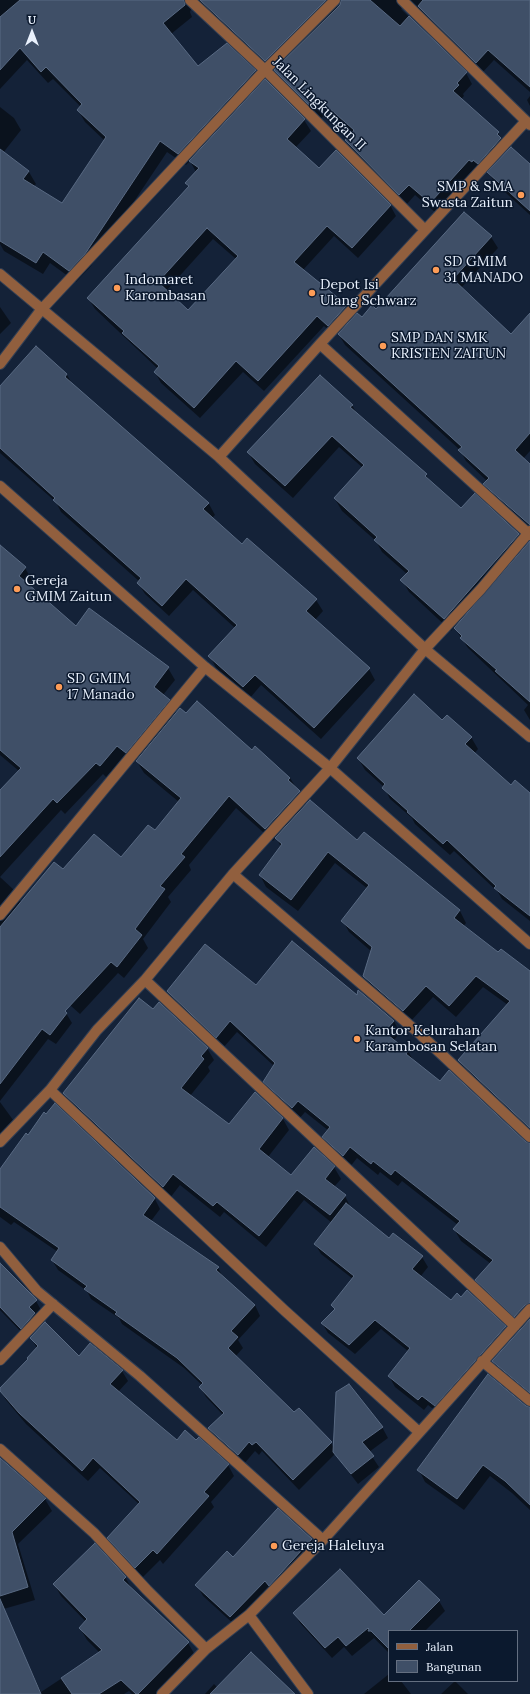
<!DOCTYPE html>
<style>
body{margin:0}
#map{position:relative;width:530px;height:1694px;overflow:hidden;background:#142238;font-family:Lora,serif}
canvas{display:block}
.legend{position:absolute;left:388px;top:1630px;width:130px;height:52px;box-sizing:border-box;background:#0b192e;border:1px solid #646f81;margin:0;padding:5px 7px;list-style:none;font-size:12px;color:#e9f1fd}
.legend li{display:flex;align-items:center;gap:8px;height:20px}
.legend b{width:20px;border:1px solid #646f81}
.north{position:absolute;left:12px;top:12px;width:40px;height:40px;-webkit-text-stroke:3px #0b192e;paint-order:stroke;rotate:0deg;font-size:11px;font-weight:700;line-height:16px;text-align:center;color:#e9f1fd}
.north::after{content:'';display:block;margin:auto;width:14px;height:18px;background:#e9f1fd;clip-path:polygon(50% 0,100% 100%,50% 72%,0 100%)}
</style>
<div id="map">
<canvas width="530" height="1694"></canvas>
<ul class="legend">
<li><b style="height:5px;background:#915f3e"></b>Jalan</li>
<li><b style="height:11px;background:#3f4f67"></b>Bangunan</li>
</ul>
<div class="north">U</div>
</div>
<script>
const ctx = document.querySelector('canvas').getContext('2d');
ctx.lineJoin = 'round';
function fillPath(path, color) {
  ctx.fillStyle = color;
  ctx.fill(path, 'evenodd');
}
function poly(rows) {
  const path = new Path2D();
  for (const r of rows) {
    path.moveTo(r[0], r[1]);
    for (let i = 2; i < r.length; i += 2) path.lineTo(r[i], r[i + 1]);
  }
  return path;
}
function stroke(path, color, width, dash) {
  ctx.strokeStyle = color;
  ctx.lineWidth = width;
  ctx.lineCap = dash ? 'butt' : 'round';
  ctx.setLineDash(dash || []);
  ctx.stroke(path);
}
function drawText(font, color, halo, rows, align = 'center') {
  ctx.font = font + ' Lora,serif';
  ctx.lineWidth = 3;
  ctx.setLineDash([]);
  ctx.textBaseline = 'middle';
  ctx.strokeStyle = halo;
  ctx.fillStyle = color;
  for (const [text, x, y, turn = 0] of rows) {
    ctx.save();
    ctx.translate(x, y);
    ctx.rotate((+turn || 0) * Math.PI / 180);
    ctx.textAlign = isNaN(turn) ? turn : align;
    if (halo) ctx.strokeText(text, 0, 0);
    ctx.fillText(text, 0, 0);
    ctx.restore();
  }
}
fillPath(poly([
 [0,0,333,0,338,8,360,0,530,0,530,92,494,60,482,73,406,4,401,9,466,73,472,84,463,94,464,96,461,99,498,133,507,149,484,174,480,170,436,213,415,195,406,205,352,151,346,140,353,133,328,111,320,120,282,81,275,70,272,73,192,7,190,12,192,17,171,34,198,67,255,71,262,84,304,120,311,131,295,148,319,169,390,205,396,216,358,258,334,236,303,270,346,306,354,318,362,318,376,310,465,213,491,237,498,248,461,288,511,335,530,321,530,451,523,459,530,465,530,530,491,495,485,484,487,481,466,461,460,450,345,345,338,333,335,336,324,326,264,391,243,372,200,418,161,383,155,372,158,369,95,309,88,298,189,188,186,183,196,172,190,161,186,165,167,152,91,266,76,282,50,263,43,274,4,251,0,244,0,107,14,118,21,130,3,153,29,172,36,184,33,187,62,205,105,141,85,122,78,110,81,107,53,79,48,83,27,60,0,89],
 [213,239,236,259,188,312,166,291],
 [530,96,530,106,527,100],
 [530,165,530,215,495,183,489,173],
 [0,307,11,323,0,334],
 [67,375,73,385,209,504,215,515,212,518,242,545,247,539,316,600,323,611,315,620,369,669,375,680,321,739,261,685,250,698,216,668,210,656,235,628,193,590,169,616,145,594,138,583,140,582,61,512,56,502,0,453,0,395],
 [352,405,358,416,426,475,430,482,461,510,518,534,526,547,530,543,530,720,524,710,528,705,468,648,454,627,451,631,409,592,402,580,407,574,382,552,376,541,342,511,335,499,363,468,339,447,293,498,255,464,248,452],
 [0,548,25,568,32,580,28,585,77,627,168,668,175,680,163,695,169,700,176,713,186,714,252,752,290,778,307,805,358,842,364,833,460,911,466,923,463,927,498,954,530,973,530,1132,466,1072,459,1061,508,1005,483,987,456,1017,433,997,410,1022,371,988,364,976,372,952,349,932,343,921,368,889,335,863,298,911,266,887,260,875,281,847,276,837,273,841,236,808,189,865,191,870,168,897,171,902,143,939,148,948,124,978,118,973,80,1014,0,943,0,877,13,889,21,902,63,871,121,858,155,832,179,802,144,773,136,760,133,764,125,758,107,778,103,774,65,814,61,810,0,877,0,792,19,771,0,755],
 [443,721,471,737,478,749,474,754,511,787,530,795,530,921,502,899,498,892,454,851,450,855,415,824,412,818,390,799,384,787,365,770,358,758],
 [0,980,66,1013,72,1023,56,1044,48,1039,0,1101],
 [256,986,357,997,394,1021,400,1033,394,1040,408,1051,413,1060,440,1082,525,1143,530,1144,530,1398,500,1373,493,1361,523,1329,483,1292,477,1280,491,1264,461,1241,454,1229,458,1225,402,1181,398,1186,380,1172,378,1175,357,1158,350,1167,330,1149,324,1137,329,1131,305,1112,299,1119,271,1093,264,1082,274,1066,237,1032,223,1048,175,1003,168,992],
 [207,1048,214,1060,208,1067,210,1071,190,1096,229,1126,255,1093,283,1119,289,1130,268,1157,291,1177,334,1167,341,1179,334,1187,345,1196,351,1208,390,1239,422,1257,428,1267,420,1277,451,1302,505,1327,511,1337,441,1415,428,1405,424,1410,395,1387,389,1376,409,1352,381,1329,355,1354,328,1333,322,1323,335,1311,332,1305,353,1279,321,1254,315,1244,332,1223,304,1200,266,1247,224,1212,220,1217,180,1185,170,1198,71,1105,64,1093],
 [0,1102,19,1128,0,1141],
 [55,1105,155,1199,160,1209,151,1221,218,1268,224,1279,255,1305,260,1316,238,1340,243,1348,235,1357,294,1414,331,1443,334,1448,382,1427,388,1438,369,1452,379,1467,358,1484,335,1454,299,1490,262,1451,259,1455,255,1451,244,1464,215,1439,209,1429,223,1415,206,1397,200,1387,202,1385,184,1368,122,1324,119,1318,91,1299,87,1291,58,1270,52,1260,58,1252,14,1222,11,1225,0,1217,0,1171],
 [0,1270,36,1301,41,1310,27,1338,0,1310],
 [31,1338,79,1357,122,1371,128,1381,118,1392,177,1441,196,1441,199,1439,228,1465,234,1476,211,1502,214,1507,163,1564,160,1560,142,1578,115,1549,109,1538,139,1504,100,1468,88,1481,26,1424,6,1400,0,1390,29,1360,37,1348],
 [525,1407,530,1408,530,1510,512,1493,490,1476,464,1510,425,1482,419,1470],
 [0,1471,45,1499,52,1511,18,1544,35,1600,0,1610],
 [311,1540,317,1550,237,1627,203,1596,197,1585,233,1558],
 [125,1577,132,1589,188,1643,195,1655,157,1694,132,1694,129,1691,124,1694,2,1694,0,1688,0,1635,12,1629,41,1692,100,1653,87,1640,80,1628,86,1622,61,1596,54,1584],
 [439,1601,445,1611,425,1631,389,1631,389,1653,374,1638,352,1656,344,1647,332,1658,300,1623,294,1613,384,1616],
 [389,1674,389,1681,401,1681,411,1694,364,1694],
 [455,1681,468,1694,441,1694],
 [214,1684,218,1688,293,1694,205,1694]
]), '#0007');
const building = poly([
 [20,0,184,0,185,5,163,23,198,66,227,43,256,70,178,154,160,141,85,254,69,271,43,252,36,263,0,241,0,149,29,171,23,179,62,203,106,137,77,110,82,104,46,67,41,72,20,48,0,70,0,17,20,0],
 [200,0,326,0,265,61,200,0],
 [341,0,370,0,400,26,409,16,467,72,457,83,459,85,453,91,499,132,497,134,501,138,478,164,473,160,472,162,469,160,430,203,409,185,399,195,345,140,354,130,321,101,314,110,274,70,340,5,341,0],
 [423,0,530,0,530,87,488,50,476,63,418,6,423,0],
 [265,79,305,119,287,139,319,168,336,150,391,205,352,248,327,226,294,262,347,305,328,326,317,316,258,381,236,361,194,408,154,372,159,366,122,333,124,331,87,298,189,186,185,183,199,168,189,161,265,79],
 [207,228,238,256,188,310,158,282,207,228],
 [511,147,530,164,530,211,487,172,511,147],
 [464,212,492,236,453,279,511,334,530,313,530,433,515,450,530,464,530,525,483,484,489,478,458,450,462,447,338,334,357,313,362,317,372,305,376,309,464,212],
 [36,346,67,374,65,377,209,503,203,509,242,544,247,538,317,599,306,611,370,668,314,728,255,675,243,687,208,656,237,625,186,579,162,606,137,583,141,578,53,500,55,498,0,448,0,386,36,346],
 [320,375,353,405,350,407,427,474,425,476,461,508,475,493,519,534,444,619,400,580,409,571,374,540,377,537,334,498,364,465,332,436,285,486,247,452,320,375],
 [530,541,530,702,495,671,497,670,460,638,462,636,454,628,530,541],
 [0,545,26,567,19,576,76,626,89,608,169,667,154,687,170,700,126,753,117,746,100,766,96,763,57,803,53,799,0,857,0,790,21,768,0,750,0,545],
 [414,694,442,720,447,715,472,737,465,744,511,785,515,780,530,793,530,916,494,888,496,886,447,840,443,844,407,812,408,811,382,788,385,784,357,758,414,694],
 [197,701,252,750,255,746,290,778,288,780,300,791,265,829,229,796,181,854,185,857,160,886,165,889,135,929,142,935,117,967,111,962,65,1011,67,1013,50,1035,42,1029,0,1084,0,927,54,862,63,869,94,834,121,857,148,825,155,830,181,798,136,761,180,708,186,713,197,701],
 [310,800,357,840,364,832,460,910,454,918,498,952,501,949,530,971,530,1128,458,1060,510,1001,476,976,449,1006,426,986,403,1011,363,976,372,947,341,921,369,885,328,852,291,900,259,875,282,844,275,838,310,800],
 [292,941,357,995,358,990,394,1021,384,1032,408,1051,406,1054,440,1081,449,1070,526,1142,530,1143,530,1303,525,1305,514,1317,475,1280,493,1260,453,1229,460,1221,395,1170,391,1175,373,1161,371,1164,350,1147,343,1156,322,1137,330,1127,298,1101,292,1108,263,1082,275,1063,230,1021,216,1038,167,991,205,944,256,985,292,941],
 [139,998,153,1009,159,1002,208,1048,201,1056,204,1059,181,1088,229,1124,255,1092,283,1118,259,1149,291,1175,314,1147,335,1166,325,1179,346,1195,330,1215,297,1190,259,1236,217,1202,213,1206,173,1174,163,1187,63,1093,139,998],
 [55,1103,155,1198,143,1215,219,1267,216,1270,255,1305,231,1331,238,1337,228,1348,294,1412,299,1408,332,1442,293,1480,256,1442,252,1445,249,1442,238,1455,208,1428,224,1413,199,1387,203,1383,177,1358,115,1314,117,1312,84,1289,87,1286,51,1260,59,1248,0,1207,0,1169,26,1133,28,1135,44,1112,46,1114,55,1103],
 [346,1203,389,1238,393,1233,423,1256,412,1269,451,1300,457,1293,461,1297,467,1290,506,1326,435,1406,422,1396,418,1400,388,1376,410,1348,375,1320,349,1345,321,1323,335,1309,331,1305,354,1276,314,1244,346,1203],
 [0,1263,37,1300,29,1307,35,1313,21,1329,0,1307,0,1263],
 [530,1319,530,1393,492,1361,530,1319],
 [45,1322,79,1356,90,1343,123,1370,110,1384,177,1440,185,1430,196,1440,199,1437,229,1464,204,1492,209,1496,157,1554,153,1550,135,1568,107,1538,140,1502,93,1458,82,1471,19,1413,0,1391,0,1388,28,1359,27,1358,38,1346,30,1338,45,1322],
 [488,1374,526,1406,530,1407,530,1505,505,1481,483,1465,457,1499,417,1470,488,1374],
 [349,1384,383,1427,362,1442,374,1456,351,1474,333,1452,336,1392,349,1384],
 [0,1458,46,1498,12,1532,28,1587,0,1596,0,1458],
 [278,1508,312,1539,269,1586,265,1581,230,1617,195,1585,227,1551,233,1557,278,1508],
 [95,1543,126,1577,123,1580,189,1642,138,1694,136,1694,121,1680,99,1694,72,1694,61,1678,102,1650,79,1628,87,1619,53,1584,95,1543],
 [340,1569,384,1615,419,1580,440,1600,409,1631,389,1631,389,1649,371,1631,368,1631,369,1629,368,1628,346,1646,338,1637,325,1648,293,1613,340,1569],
 [0,1599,41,1694,0,1694,0,1599],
 [251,1652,295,1694,210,1694,251,1652]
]);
fillPath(building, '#3f4f67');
stroke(building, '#596a83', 1);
const minor = poly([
 [190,0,265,70,425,230],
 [402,0,530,125],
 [0,274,219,457,425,649,530,737],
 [320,344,530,535],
 [0,364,41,310,265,70,335,0],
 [219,457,320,344,526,121],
 [0,486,205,667,330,768,530,944],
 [233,874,421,1035,530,1137],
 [0,915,205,667],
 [145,980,515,1326],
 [50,1090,284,1310,419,1432],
 [0,1142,50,1090,97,1030,145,980,233,874,330,768,425,649,481,589,530,531],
 [0,1247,37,1291,140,1376,323,1540],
 [0,1360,53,1304],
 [482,1361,530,1401],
 [0,1449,94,1533,147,1590,206,1649],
 [249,1615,308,1694],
 [162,1694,206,1649,249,1615,323,1540,530,1309]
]);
stroke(minor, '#323f54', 12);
stroke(minor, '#915f3e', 10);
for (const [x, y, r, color] of [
 [521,195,4,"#fd9c57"],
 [436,270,4,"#fd9c57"],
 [117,288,4,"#fd9c57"],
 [312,293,4,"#fd9c57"],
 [383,346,4,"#fd9c57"],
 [17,589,4,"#fd9c57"],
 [59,687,4,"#fd9c57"],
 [357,1039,4,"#fd9c57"],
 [274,1546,4,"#fd9c57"]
]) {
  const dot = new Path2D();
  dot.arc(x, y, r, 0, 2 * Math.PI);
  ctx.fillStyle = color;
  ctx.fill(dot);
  stroke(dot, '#0b192e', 1.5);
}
drawText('14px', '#e9f1fd', '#0b192e', [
 ["Jalan Lingkungan II",319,104,45]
]);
drawText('14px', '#e9f1fd', '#0b192e', [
 ["SMP & SMA",513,187,"right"],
 ["Swasta Zaitun",513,203,"right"],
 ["SD GMIM",444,262],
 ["31 MANADO",444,278],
 ["Indomaret",125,280],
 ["Karombasan",125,296],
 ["Depot Isi",320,285],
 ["Ulang Schwarz",320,301],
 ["SMP DAN SMK",391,338],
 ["KRISTEN ZAITUN",391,354],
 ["Gereja",25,581],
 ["GMIM Zaitun",25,597],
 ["SD GMIM",67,679],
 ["17 Manado",67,695],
 ["Kantor Kelurahan",365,1031],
 ["Karambosan Selatan",365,1047],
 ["Gereja Haleluya",282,1546]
], 'left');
</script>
